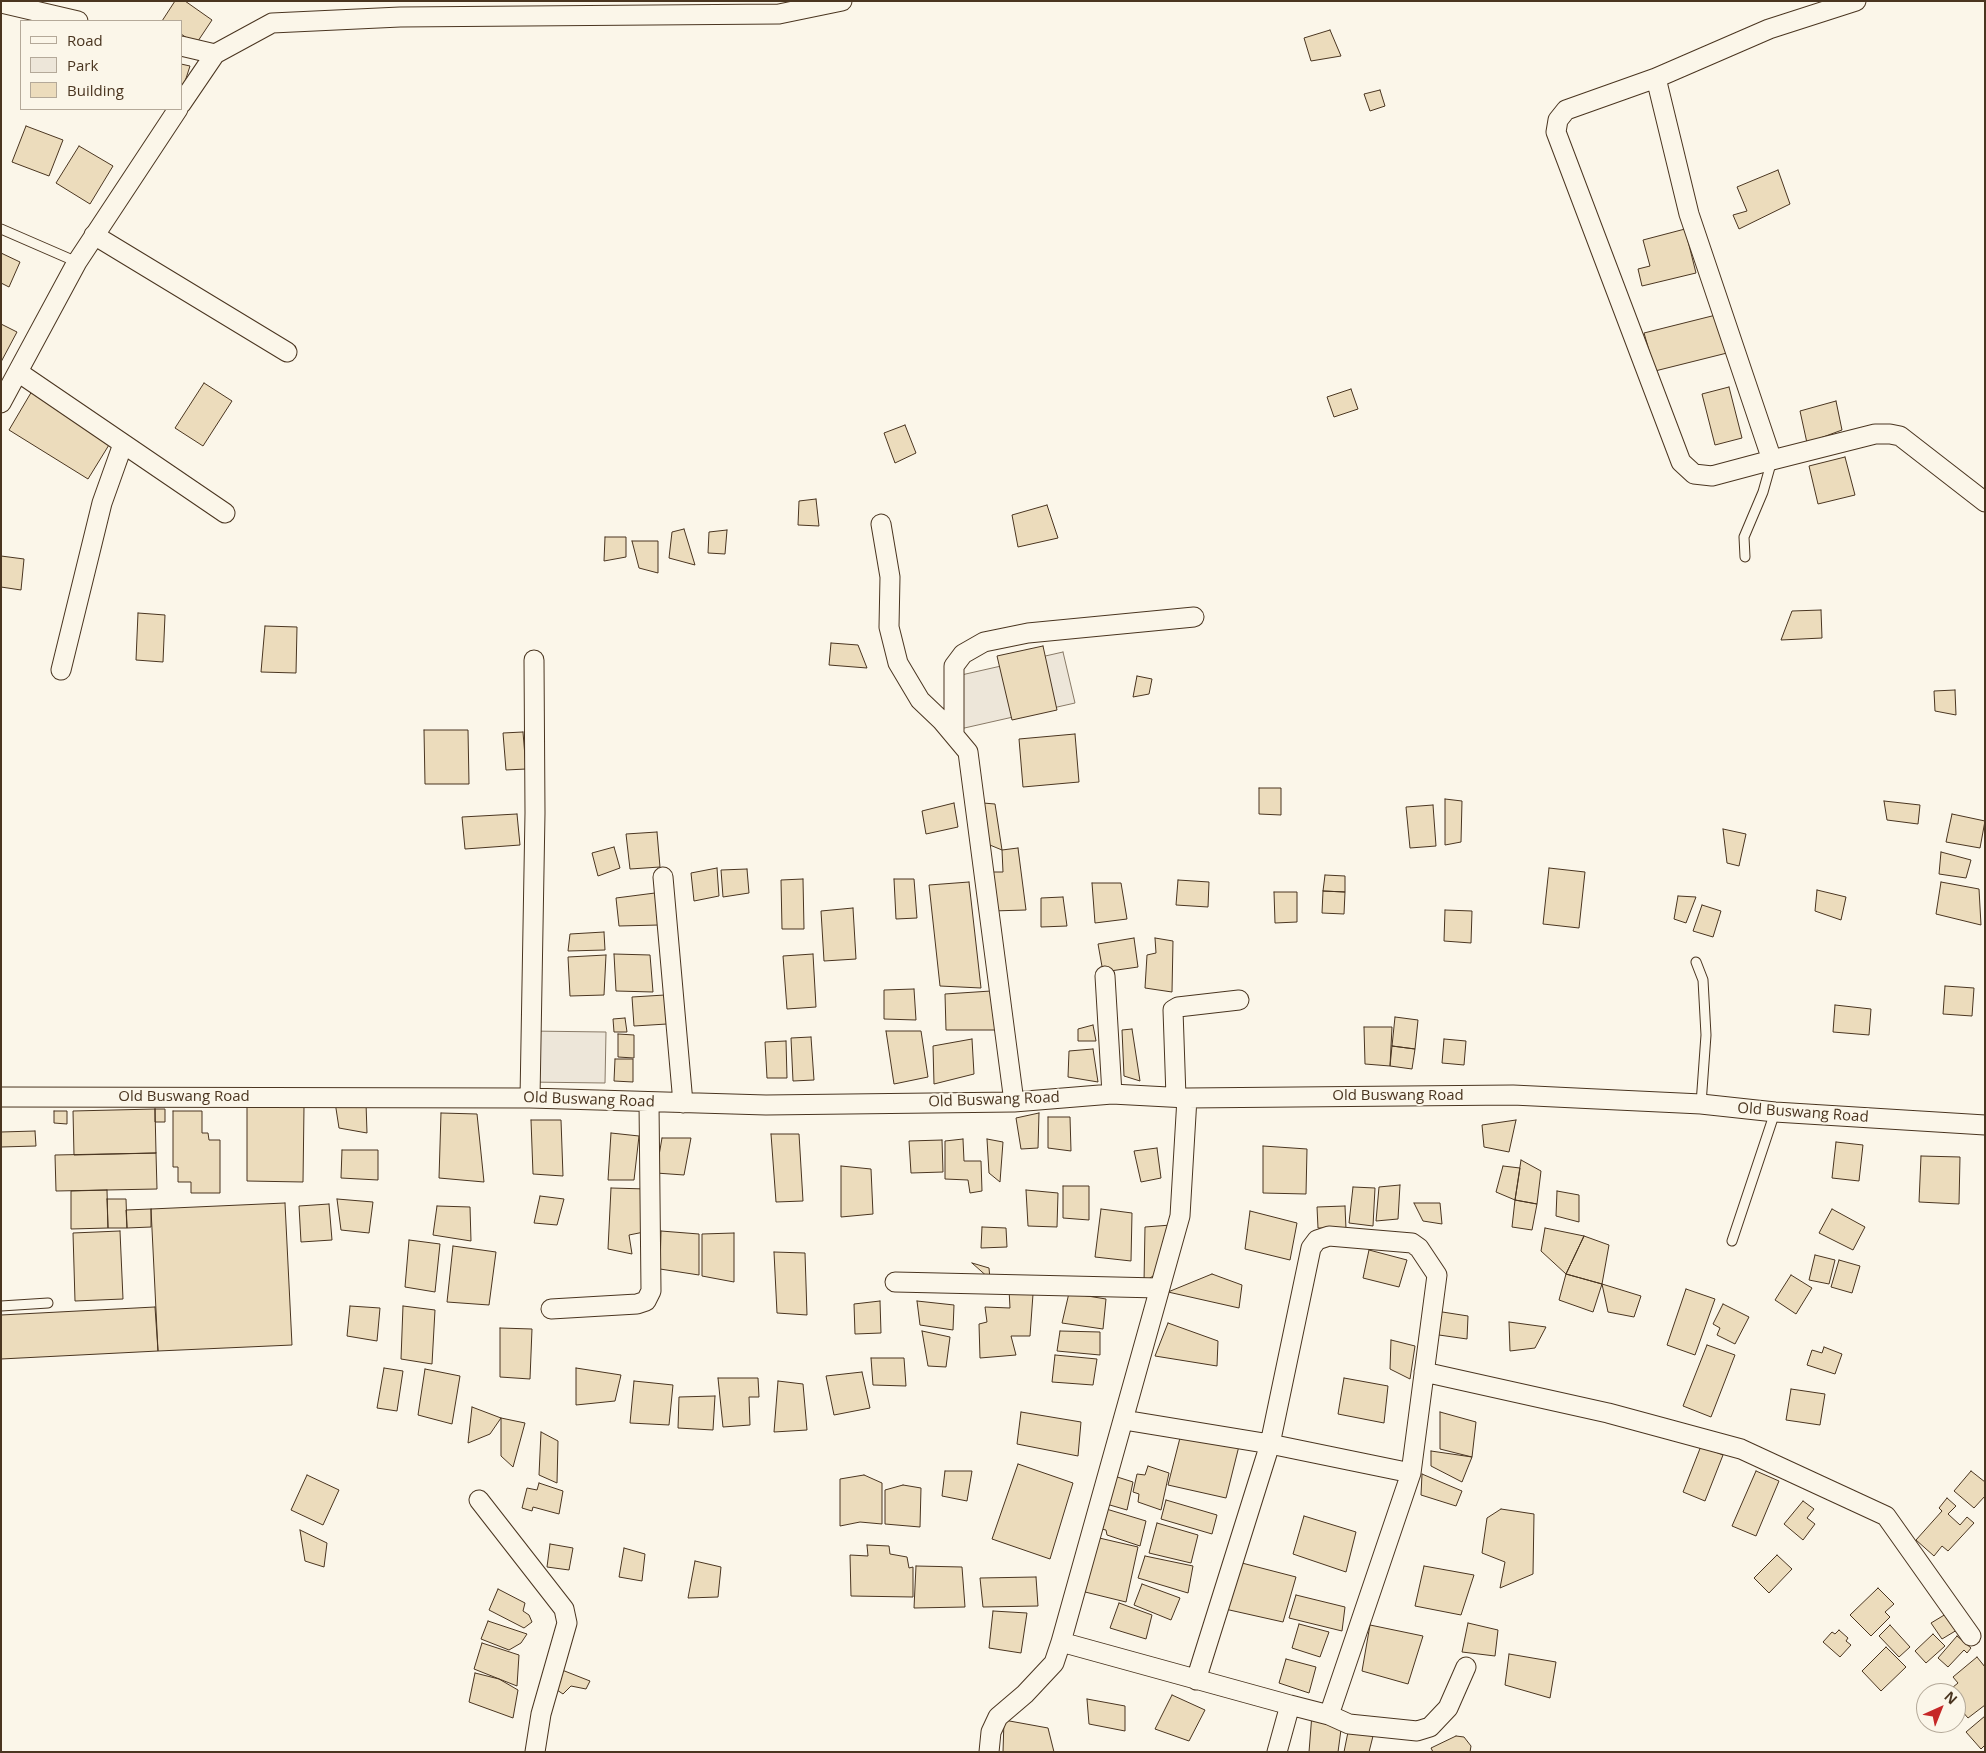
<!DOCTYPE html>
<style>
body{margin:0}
#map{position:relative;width:1986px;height:1753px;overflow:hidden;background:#fbf6e9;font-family:"Open Sans",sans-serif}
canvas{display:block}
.frame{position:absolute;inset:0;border:2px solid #4a3520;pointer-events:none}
.legend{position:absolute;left:20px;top:20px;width:162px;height:90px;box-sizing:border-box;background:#fbf6e9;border:1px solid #b4a999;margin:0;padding:6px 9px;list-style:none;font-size:15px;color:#4a3520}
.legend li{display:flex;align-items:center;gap:10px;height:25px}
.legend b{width:25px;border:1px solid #b4a999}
.north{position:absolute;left:1916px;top:1683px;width:50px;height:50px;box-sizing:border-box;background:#fbf6e9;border:1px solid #b4a999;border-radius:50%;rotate:44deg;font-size:14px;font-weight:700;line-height:20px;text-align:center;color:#4a3520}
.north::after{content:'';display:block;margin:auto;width:18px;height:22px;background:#c62828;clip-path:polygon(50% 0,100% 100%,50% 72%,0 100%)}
</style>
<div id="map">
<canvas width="1986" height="1753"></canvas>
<div class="frame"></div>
<ul class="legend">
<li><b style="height:6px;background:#fbf6e9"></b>Road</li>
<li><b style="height:14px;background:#ede6d9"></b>Park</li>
<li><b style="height:14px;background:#ecdcbc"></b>Building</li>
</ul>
<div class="north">N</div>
</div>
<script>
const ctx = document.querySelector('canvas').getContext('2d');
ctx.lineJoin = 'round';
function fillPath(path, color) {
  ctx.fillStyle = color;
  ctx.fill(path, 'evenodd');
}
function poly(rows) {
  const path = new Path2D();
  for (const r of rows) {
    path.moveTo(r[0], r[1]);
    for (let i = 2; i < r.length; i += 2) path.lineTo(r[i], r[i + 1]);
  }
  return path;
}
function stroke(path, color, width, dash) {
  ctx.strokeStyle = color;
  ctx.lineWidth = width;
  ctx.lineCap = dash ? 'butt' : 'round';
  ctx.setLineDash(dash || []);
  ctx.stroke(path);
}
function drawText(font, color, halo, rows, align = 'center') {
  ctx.font = font + ' "Open Sans",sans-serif';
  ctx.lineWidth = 4;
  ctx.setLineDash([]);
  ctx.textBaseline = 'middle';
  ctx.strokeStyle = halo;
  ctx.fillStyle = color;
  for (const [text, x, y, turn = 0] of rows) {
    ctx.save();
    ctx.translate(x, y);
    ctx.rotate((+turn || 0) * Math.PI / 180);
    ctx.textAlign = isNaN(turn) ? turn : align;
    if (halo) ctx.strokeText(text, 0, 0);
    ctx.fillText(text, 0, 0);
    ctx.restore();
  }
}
const green = poly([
 [1063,652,1075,703,960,729,948,678,1063,652],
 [528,1031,606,1032,605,1083,527,1082,528,1031]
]);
fillPath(green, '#ede6d9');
stroke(green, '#887966', 1);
const building = poly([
 [175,1,185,1,212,20,196,44,181,34,181,21,162,21,175,1],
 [1330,30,1341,56,1311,61,1304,38,1330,30],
 [181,64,190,66,182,91,181,91,181,64],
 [1380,90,1385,106,1370,111,1364,94,1380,90],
 [26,126,63,140,49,176,12,162,26,126],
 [79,146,113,166,90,204,56,183,79,146],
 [1778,170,1790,204,1739,229,1733,215,1747,211,1737,187,1778,170],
 [1685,229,1696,273,1642,286,1638,269,1650,266,1643,240,1685,229],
 [1,253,20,262,9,287,1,283,1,253],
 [1716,315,1727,353,1655,371,1644,333,1716,315],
 [1,324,17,332,1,362,1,324],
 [204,383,232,401,203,446,175,428,204,383],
 [1729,387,1742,438,1715,445,1702,394,1729,387],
 [1351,389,1358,409,1334,417,1327,397,1351,389],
 [32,391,112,440,88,479,9,430,32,391],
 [1836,401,1842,430,1807,443,1800,411,1836,401],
 [905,425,916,453,895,463,884,433,905,425],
 [1845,457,1855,495,1818,504,1809,466,1845,457],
 [816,499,819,526,798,525,799,501,816,499],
 [1047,505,1058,538,1018,547,1012,515,1047,505],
 [684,529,695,565,669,558,672,532,684,529],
 [727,530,725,554,708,553,709,532,727,530],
 [605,537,626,537,626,557,604,561,605,537],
 [632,541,658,541,658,573,639,568,632,541],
 [1,556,24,559,21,590,1,587,1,556],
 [1821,610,1822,638,1781,640,1792,611,1821,610],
 [138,613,165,615,163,662,136,660,138,613],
 [265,626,297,627,296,673,261,672,265,626],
 [831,643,858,645,867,668,829,665,831,643],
 [1043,646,1057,710,1012,720,997,656,1043,646],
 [1137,676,1152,679,1149,694,1133,697,1137,676],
 [1955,690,1956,715,1935,711,1934,691,1955,690],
 [424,730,468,730,469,784,425,784,424,730],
 [523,732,526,769,506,770,503,733,523,732],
 [1075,734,1079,782,1023,787,1019,739,1075,734],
 [1259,788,1281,788,1281,815,1259,814,1259,788],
 [1445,799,1462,801,1461,842,1445,845,1445,799],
 [1884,801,1920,805,1918,824,1887,820,1884,801],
 [954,803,958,827,926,834,922,811,954,803],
 [983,803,995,804,1002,850,985,843,983,803],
 [1433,805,1436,846,1410,848,1406,807,1433,805],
 [517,814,520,845,465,849,462,817,517,814],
 [1952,814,1985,821,1980,848,1946,842,1952,814],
 [1723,829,1746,834,1739,866,1727,863,1723,829],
 [657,832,660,867,630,869,626,834,657,832],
 [614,847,620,868,598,876,592,853,614,847],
 [1018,848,1026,910,992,911,991,872,1003,872,1002,850,1018,848],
 [1941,852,1971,860,1966,878,1939,874,1941,852],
 [717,868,719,896,694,901,691,873,717,868],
 [1549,868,1585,872,1579,928,1543,924,1549,868],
 [747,869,749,893,723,897,721,870,747,869],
 [1325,875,1345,876,1345,892,1323,891,1325,875],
 [803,879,804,929,782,929,781,880,803,879],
 [894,879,914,879,917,918,896,919,894,879],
 [1178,880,1209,882,1208,907,1176,905,1178,880],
 [969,882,981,988,940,986,929,885,969,882],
 [1941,882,1979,889,1981,925,1936,914,1941,882],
 [1092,883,1121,883,1127,919,1095,923,1092,883],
 [1817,890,1846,897,1841,920,1815,911,1817,890],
 [1323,891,1345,892,1344,914,1322,913,1323,891],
 [1274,892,1297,892,1297,922,1275,923,1274,892],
 [655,893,659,925,619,926,616,898,655,893],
 [1678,896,1696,897,1686,923,1674,919,1678,896],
 [1063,897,1067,926,1041,927,1041,898,1063,897],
 [1702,905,1721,911,1713,937,1693,931,1702,905],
 [853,908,856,959,824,961,821,911,853,908],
 [1445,910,1472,911,1471,943,1444,941,1445,910],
 [604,932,605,950,568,951,570,934,604,932],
 [1134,938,1138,967,1103,972,1098,944,1134,938],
 [1155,938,1173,941,1172,992,1145,988,1147,955,1156,953,1155,938],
 [614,954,650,955,653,992,616,991,614,954],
 [813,954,816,1007,787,1009,783,956,813,954],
 [606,955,604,995,570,996,568,957,606,955],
 [1945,986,1974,988,1972,1016,1943,1014,1945,986],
 [914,989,916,1020,884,1019,884,990,914,989],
 [991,991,995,1030,946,1030,945,994,991,991],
 [665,995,667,1024,634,1026,632,997,665,995],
 [1835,1005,1871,1009,1869,1035,1833,1032,1835,1005],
 [1395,1017,1418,1020,1415,1049,1392,1046,1395,1017],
 [625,1018,627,1032,614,1032,613,1019,625,1018],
 [1093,1025,1096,1041,1078,1041,1078,1029,1093,1025],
 [1364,1027,1392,1027,1390,1066,1365,1064,1364,1027],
 [1132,1029,1140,1081,1124,1076,1122,1030,1132,1029],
 [886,1031,921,1031,928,1077,894,1084,886,1031],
 [618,1034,634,1035,634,1058,618,1057,618,1034],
 [811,1037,814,1080,793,1081,791,1038,811,1037],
 [972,1039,974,1074,934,1084,933,1046,972,1039],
 [1444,1039,1466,1041,1464,1065,1442,1063,1444,1039],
 [786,1041,787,1078,767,1078,765,1042,786,1041],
 [1392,1046,1415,1049,1412,1069,1390,1066,1392,1046],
 [1093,1049,1098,1082,1068,1077,1069,1051,1093,1049],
 [615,1059,633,1059,633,1082,614,1081,615,1059],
 [335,1102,366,1103,367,1133,339,1128,335,1102],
 [247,1107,304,1107,303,1182,247,1181,247,1107],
 [155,1109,156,1153,74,1155,73,1111,155,1109],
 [155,1109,165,1109,165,1122,155,1122,155,1109],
 [54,1111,67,1111,67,1124,54,1123,54,1111],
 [173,1111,202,1111,202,1133,208,1133,209,1140,220,1140,220,1193,191,1193,191,1182,178,1182,178,1167,173,1167,173,1111],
 [441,1113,477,1114,484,1182,439,1178,441,1113],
 [1039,1113,1038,1148,1021,1149,1016,1118,1039,1113],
 [1048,1117,1070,1117,1071,1151,1048,1148,1048,1117],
 [531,1120,561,1120,563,1176,533,1174,531,1120],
 [1516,1120,1509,1152,1484,1147,1482,1125,1516,1120],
 [35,1131,36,1146,1,1147,1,1132,35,1131],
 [611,1133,639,1136,634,1180,608,1180,611,1133],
 [771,1134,799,1134,803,1201,776,1202,771,1134],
 [662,1138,691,1138,684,1175,656,1173,662,1138],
 [963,1139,964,1161,981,1161,982,1191,970,1193,968,1180,945,1179,945,1141,963,1139],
 [987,1139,1003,1142,1000,1182,989,1173,987,1139],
 [942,1140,943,1172,911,1173,909,1141,942,1140],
 [1836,1142,1863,1145,1859,1181,1832,1178,1836,1142],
 [1263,1146,1307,1149,1306,1194,1263,1193,1263,1146],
 [1157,1148,1161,1178,1141,1182,1134,1151,1157,1148],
 [342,1150,378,1150,378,1180,341,1178,342,1150],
 [156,1153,157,1189,56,1191,55,1155,156,1153],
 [1921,1156,1960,1157,1959,1204,1919,1202,1921,1156],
 [1521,1160,1541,1171,1537,1204,1515,1200,1521,1160],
 [841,1166,871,1169,873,1214,841,1217,841,1166],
 [1503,1166,1520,1168,1515,1200,1496,1192,1503,1166],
 [1400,1185,1398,1219,1376,1221,1379,1187,1400,1185],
 [1063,1186,1089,1186,1089,1220,1063,1218,1063,1186],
 [1353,1187,1375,1188,1373,1226,1349,1223,1353,1187],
 [611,1188,647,1189,644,1232,629,1235,632,1254,608,1249,611,1188],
 [107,1190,108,1228,71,1229,71,1191,107,1190],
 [1026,1190,1058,1193,1057,1227,1028,1226,1026,1190],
 [1557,1191,1579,1195,1579,1222,1556,1216,1557,1191],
 [540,1196,564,1199,557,1225,534,1223,540,1196],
 [107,1199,126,1199,127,1228,108,1228,107,1199],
 [337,1199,373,1202,369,1233,341,1230,337,1199],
 [1515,1200,1537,1204,1532,1230,1512,1227,1515,1200],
 [285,1203,292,1345,158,1351,151,1209,285,1203],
 [1414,1203,1440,1203,1442,1224,1423,1221,1414,1203],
 [329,1204,332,1240,301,1242,299,1206,329,1204],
 [437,1206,470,1207,471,1241,433,1235,437,1206],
 [1345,1206,1346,1229,1318,1228,1317,1207,1345,1206],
 [151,1209,151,1227,127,1228,126,1210,151,1209],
 [1101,1209,1132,1213,1131,1261,1095,1257,1101,1209],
 [1832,1209,1865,1227,1853,1250,1819,1233,1832,1209],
 [1250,1211,1297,1223,1290,1260,1245,1249,1250,1211],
 [1171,1225,1156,1274,1144,1282,1145,1227,1171,1225],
 [982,1227,1006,1228,1007,1247,981,1248,982,1227],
 [1545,1228,1584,1236,1566,1274,1541,1251,1545,1228],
 [120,1231,123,1299,75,1301,73,1233,120,1231],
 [661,1231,699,1234,699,1275,660,1269,661,1231],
 [734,1233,734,1282,702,1276,702,1234,734,1233],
 [1584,1236,1609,1245,1602,1284,1566,1274,1584,1236],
 [409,1240,440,1244,435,1292,405,1287,409,1240],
 [453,1246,496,1252,489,1305,447,1302,453,1246],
 [1369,1250,1407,1260,1399,1287,1363,1278,1369,1250],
 [774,1252,805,1253,807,1315,777,1313,774,1252],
 [1815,1255,1835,1260,1829,1284,1809,1280,1815,1255],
 [1839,1260,1860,1266,1852,1293,1831,1287,1839,1260],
 [972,1263,989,1268,990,1279,972,1263],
 [1212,1274,1242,1285,1239,1308,1168,1292,1212,1274],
 [1566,1274,1602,1284,1593,1312,1559,1300,1566,1274],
 [1791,1275,1812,1288,1796,1314,1775,1300,1791,1275],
 [1602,1284,1641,1296,1634,1317,1608,1312,1602,1284],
 [1009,1289,1033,1294,1030,1336,1011,1336,1016,1355,980,1358,979,1324,987,1322,985,1307,1010,1308,1009,1289],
 [1686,1289,1715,1299,1695,1355,1667,1345,1686,1289],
 [1069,1293,1106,1299,1103,1329,1062,1323,1069,1293],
 [880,1301,881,1333,855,1334,854,1304,880,1301],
 [917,1301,954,1305,953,1330,920,1325,917,1301],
 [1723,1304,1749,1317,1735,1344,1717,1335,1720,1328,1713,1324,1723,1304],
 [350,1306,380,1308,377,1341,347,1336,350,1306],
 [403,1306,435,1310,432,1364,401,1359,403,1306],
 [155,1307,158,1351,1,1359,1,1315,155,1307],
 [1436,1311,1468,1316,1467,1339,1432,1334,1436,1311],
 [1509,1322,1546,1327,1535,1348,1510,1351,1509,1322],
 [1168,1323,1218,1341,1217,1366,1155,1356,1168,1323],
 [500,1328,532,1329,530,1379,500,1377,500,1328],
 [922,1331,950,1337,946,1367,928,1366,922,1331],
 [1060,1331,1100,1332,1100,1355,1057,1351,1060,1331],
 [1391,1340,1415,1346,1410,1379,1390,1369,1391,1340],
 [1707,1345,1735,1355,1711,1417,1683,1406,1707,1345],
 [1824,1347,1842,1354,1835,1374,1807,1365,1812,1350,1822,1353,1824,1347],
 [1055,1355,1097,1359,1093,1385,1052,1382,1055,1355],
 [871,1358,904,1358,906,1386,873,1385,871,1358],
 [384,1368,403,1371,397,1411,377,1408,384,1368],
 [576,1368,621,1375,615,1401,576,1405,576,1368],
 [425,1369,460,1376,452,1424,418,1415,425,1369],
 [862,1372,870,1408,834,1415,826,1376,862,1372],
 [718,1378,758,1378,759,1397,749,1397,750,1425,723,1427,718,1378],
 [1344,1378,1388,1386,1384,1423,1338,1414,1344,1378],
 [634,1381,673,1385,669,1425,630,1423,634,1381],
 [778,1381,803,1384,807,1430,774,1432,778,1381],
 [1791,1389,1825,1394,1820,1425,1786,1420,1791,1389],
 [715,1396,713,1430,678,1428,679,1397,715,1396],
 [472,1407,501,1418,490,1434,468,1443,472,1407],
 [1021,1412,1081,1422,1078,1456,1017,1444,1021,1412],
 [1440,1412,1476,1422,1472,1457,1440,1449,1440,1412],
 [501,1418,525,1423,513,1467,501,1456,501,1418],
 [541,1432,558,1441,557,1483,539,1475,541,1432],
 [1181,1434,1239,1446,1226,1498,1168,1485,1181,1434],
 [1701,1446,1723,1455,1705,1501,1683,1492,1701,1446],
 [1431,1451,1472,1457,1462,1482,1431,1466,1431,1451],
 [1018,1464,1073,1483,1050,1559,992,1539,1018,1464],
 [1148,1466,1169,1473,1161,1510,1138,1502,1139,1494,1133,1492,1137,1474,1145,1475,1148,1466],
 [945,1471,972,1471,967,1501,942,1496,945,1471],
 [1756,1471,1779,1481,1756,1536,1732,1526,1756,1471],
 [1971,1471,1985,1482,1985,1496,1974,1508,1954,1491,1971,1471],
 [1422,1474,1462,1491,1456,1506,1421,1495,1422,1474],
 [307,1475,339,1490,323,1525,291,1510,307,1475],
 [864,1475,882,1483,882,1524,860,1522,840,1526,840,1479,864,1475],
 [1111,1475,1133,1482,1127,1510,1103,1503,1111,1475],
 [539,1483,563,1491,559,1514,533,1507,532,1511,522,1508,527,1488,537,1490,539,1483],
 [903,1485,921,1488,920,1527,885,1524,885,1490,903,1485],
 [1947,1498,1956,1506,1948,1514,1960,1525,1967,1517,1974,1523,1948,1551,1942,1546,1934,1556,1916,1540,1942,1511,1939,1508,1947,1498],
 [1166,1500,1217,1515,1212,1534,1161,1519,1166,1500],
 [1803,1501,1814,1509,1807,1518,1815,1524,1803,1540,1784,1524,1803,1501],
 [1103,1508,1146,1521,1140,1546,1107,1535,1106,1530,1097,1528,1103,1508],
 [1501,1509,1534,1514,1533,1574,1500,1588,1505,1562,1482,1553,1487,1518,1501,1509],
 [1304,1516,1356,1532,1346,1572,1293,1554,1304,1516],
 [1157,1523,1198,1535,1191,1563,1149,1553,1157,1523],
 [300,1530,327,1543,324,1567,305,1561,300,1530],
 [1095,1537,1138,1547,1126,1602,1081,1591,1095,1537],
 [550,1544,573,1548,569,1570,547,1567,550,1544],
 [867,1545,889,1546,890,1554,907,1557,909,1568,913,1567,913,1597,851,1596,850,1555,868,1556,867,1545],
 [624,1548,645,1554,642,1581,619,1577,624,1548],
 [1777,1555,1792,1569,1769,1593,1754,1578,1777,1555],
 [1145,1556,1193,1566,1188,1593,1138,1578,1145,1556],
 [695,1561,721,1567,718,1597,688,1598,695,1561],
 [1238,1562,1296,1577,1283,1622,1225,1609,1238,1562],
 [916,1566,962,1567,965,1607,914,1608,916,1566],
 [1424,1566,1474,1575,1461,1615,1415,1606,1424,1566],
 [1036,1577,1038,1606,983,1607,980,1578,1036,1577],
 [1142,1584,1180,1598,1171,1620,1134,1605,1142,1584],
 [1878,1588,1894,1604,1885,1612,1890,1617,1871,1636,1850,1615,1878,1588],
 [498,1589,525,1603,523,1611,529,1615,532,1622,524,1628,489,1610,498,1589],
 [1296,1595,1345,1607,1342,1631,1289,1618,1296,1595],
 [1119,1603,1152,1615,1146,1639,1110,1628,1119,1603],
 [993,1611,1027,1613,1021,1653,989,1648,993,1611],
 [1946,1614,1957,1630,1942,1639,1931,1623,1946,1614],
 [488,1621,527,1634,521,1643,509,1650,481,1639,488,1621],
 [1468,1623,1498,1630,1495,1656,1462,1652,1468,1623],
 [1299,1624,1329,1632,1320,1657,1292,1648,1299,1624],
 [1370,1625,1423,1636,1408,1684,1362,1671,1370,1625],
 [1890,1625,1910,1647,1899,1657,1879,1636,1890,1625],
 [1839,1630,1848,1638,1846,1641,1851,1645,1840,1657,1823,1642,1832,1632,1835,1634,1839,1630],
 [1933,1634,1945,1646,1926,1663,1915,1651,1933,1634],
 [1957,1636,1971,1648,1967,1653,1964,1650,1948,1667,1938,1658,1957,1636],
 [482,1643,519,1655,517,1686,474,1669,482,1643],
 [1886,1647,1906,1667,1881,1691,1862,1671,1886,1647],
 [1509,1654,1556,1662,1550,1698,1505,1685,1509,1654],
 [1977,1657,1985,1667,1985,1705,1968,1718,1956,1704,1956,1693,1947,1692,1958,1683,1953,1677,1977,1657],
 [1286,1659,1316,1667,1309,1693,1279,1683,1286,1659],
 [562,1670,590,1681,586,1689,571,1686,563,1694,554,1688,562,1670],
 [475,1673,499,1679,518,1690,513,1718,469,1702,475,1673],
 [1172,1695,1205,1710,1189,1741,1155,1729,1172,1695],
 [1087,1699,1125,1706,1125,1731,1089,1724,1087,1699],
 [1312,1714,1342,1722,1338,1752,1309,1752,1312,1714],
 [1985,1716,1985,1745,1981,1749,1966,1732,1985,1716],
 [1004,1720,1048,1728,1054,1752,1003,1752,1004,1720],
 [1349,1727,1374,1732,1369,1752,1344,1752,1349,1727],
 [1456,1736,1464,1737,1471,1746,1470,1752,1433,1752,1431,1748,1456,1736]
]);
fillPath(building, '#ecdcbc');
stroke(building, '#4a3520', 1);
const lane = poly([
 [1,229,77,262],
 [1745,557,1744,537,1763,492,1772,460],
 [1696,962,1703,980,1706,1035,1701,1104],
 [1732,1241,1775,1112],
 [1,1306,48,1303]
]);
const street = poly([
 [1,3,78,21],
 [181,46,215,54],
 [1656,78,1689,214,1772,460,1875,434,1890,434,1900,436,1985,502],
 [181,104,215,54,272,23,400,17,779,14,842,1],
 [94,235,287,352],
 [18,372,225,513],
 [1,403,77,262,178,109],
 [1772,460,1712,476,1694,474,1681,462,1556,132,1558,120,1566,110,1656,78,1769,29,1856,1],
 [881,524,890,577,889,627,898,663,920,700,942,721,968,752,1014,1102],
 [61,670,102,503,123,444],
 [954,735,954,666,963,654,984,642,1028,633,1194,617],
 [663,877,683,1103],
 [1105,976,1112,1094],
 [1,1097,530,1098,766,1105,1014,1102,1112,1094,1187,1098,1513,1095,1701,1104,1775,1112,1985,1125],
 [1176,1097,1173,1010,1178,1007,1239,1000],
 [530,1098,535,813,534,660],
 [895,1282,1159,1288],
 [551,1309,637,1304,646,1301,651,1291,649,1103],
 [1424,1372,1608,1413,1741,1449,1886,1516,1971,1636],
 [1124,1420,1270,1444,1411,1473,1329,1715,1290,1705],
 [479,1500,564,1609,567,1623,541,1714,535,1752],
 [1061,1642,1290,1705,1277,1752],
 [1196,1680,1270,1444,1311,1248,1317,1240,1329,1236,1412,1243,1419,1248,1437,1275,1411,1473],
 [1329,1715,1349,1724,1417,1731,1430,1727,1448,1708,1466,1667],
 [989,1752,991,1732,998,1717,1025,1694,1054,1663,1061,1642,1180,1216,1187,1098]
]);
stroke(lane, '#4a3520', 11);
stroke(street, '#4a3520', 21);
stroke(lane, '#fbf6e9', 9);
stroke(street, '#fbf6e9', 19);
drawText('15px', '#4a3520', '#fbf6e9', [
 ["Old Buswang Road",1398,1096],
 ["Old Buswang Road",184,1097],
 ["Old Buswang Road",589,1100,2],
 ["Old Buswang Road",994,1100,-2],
 ["Old Buswang Road",1803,1113,4]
]);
</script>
